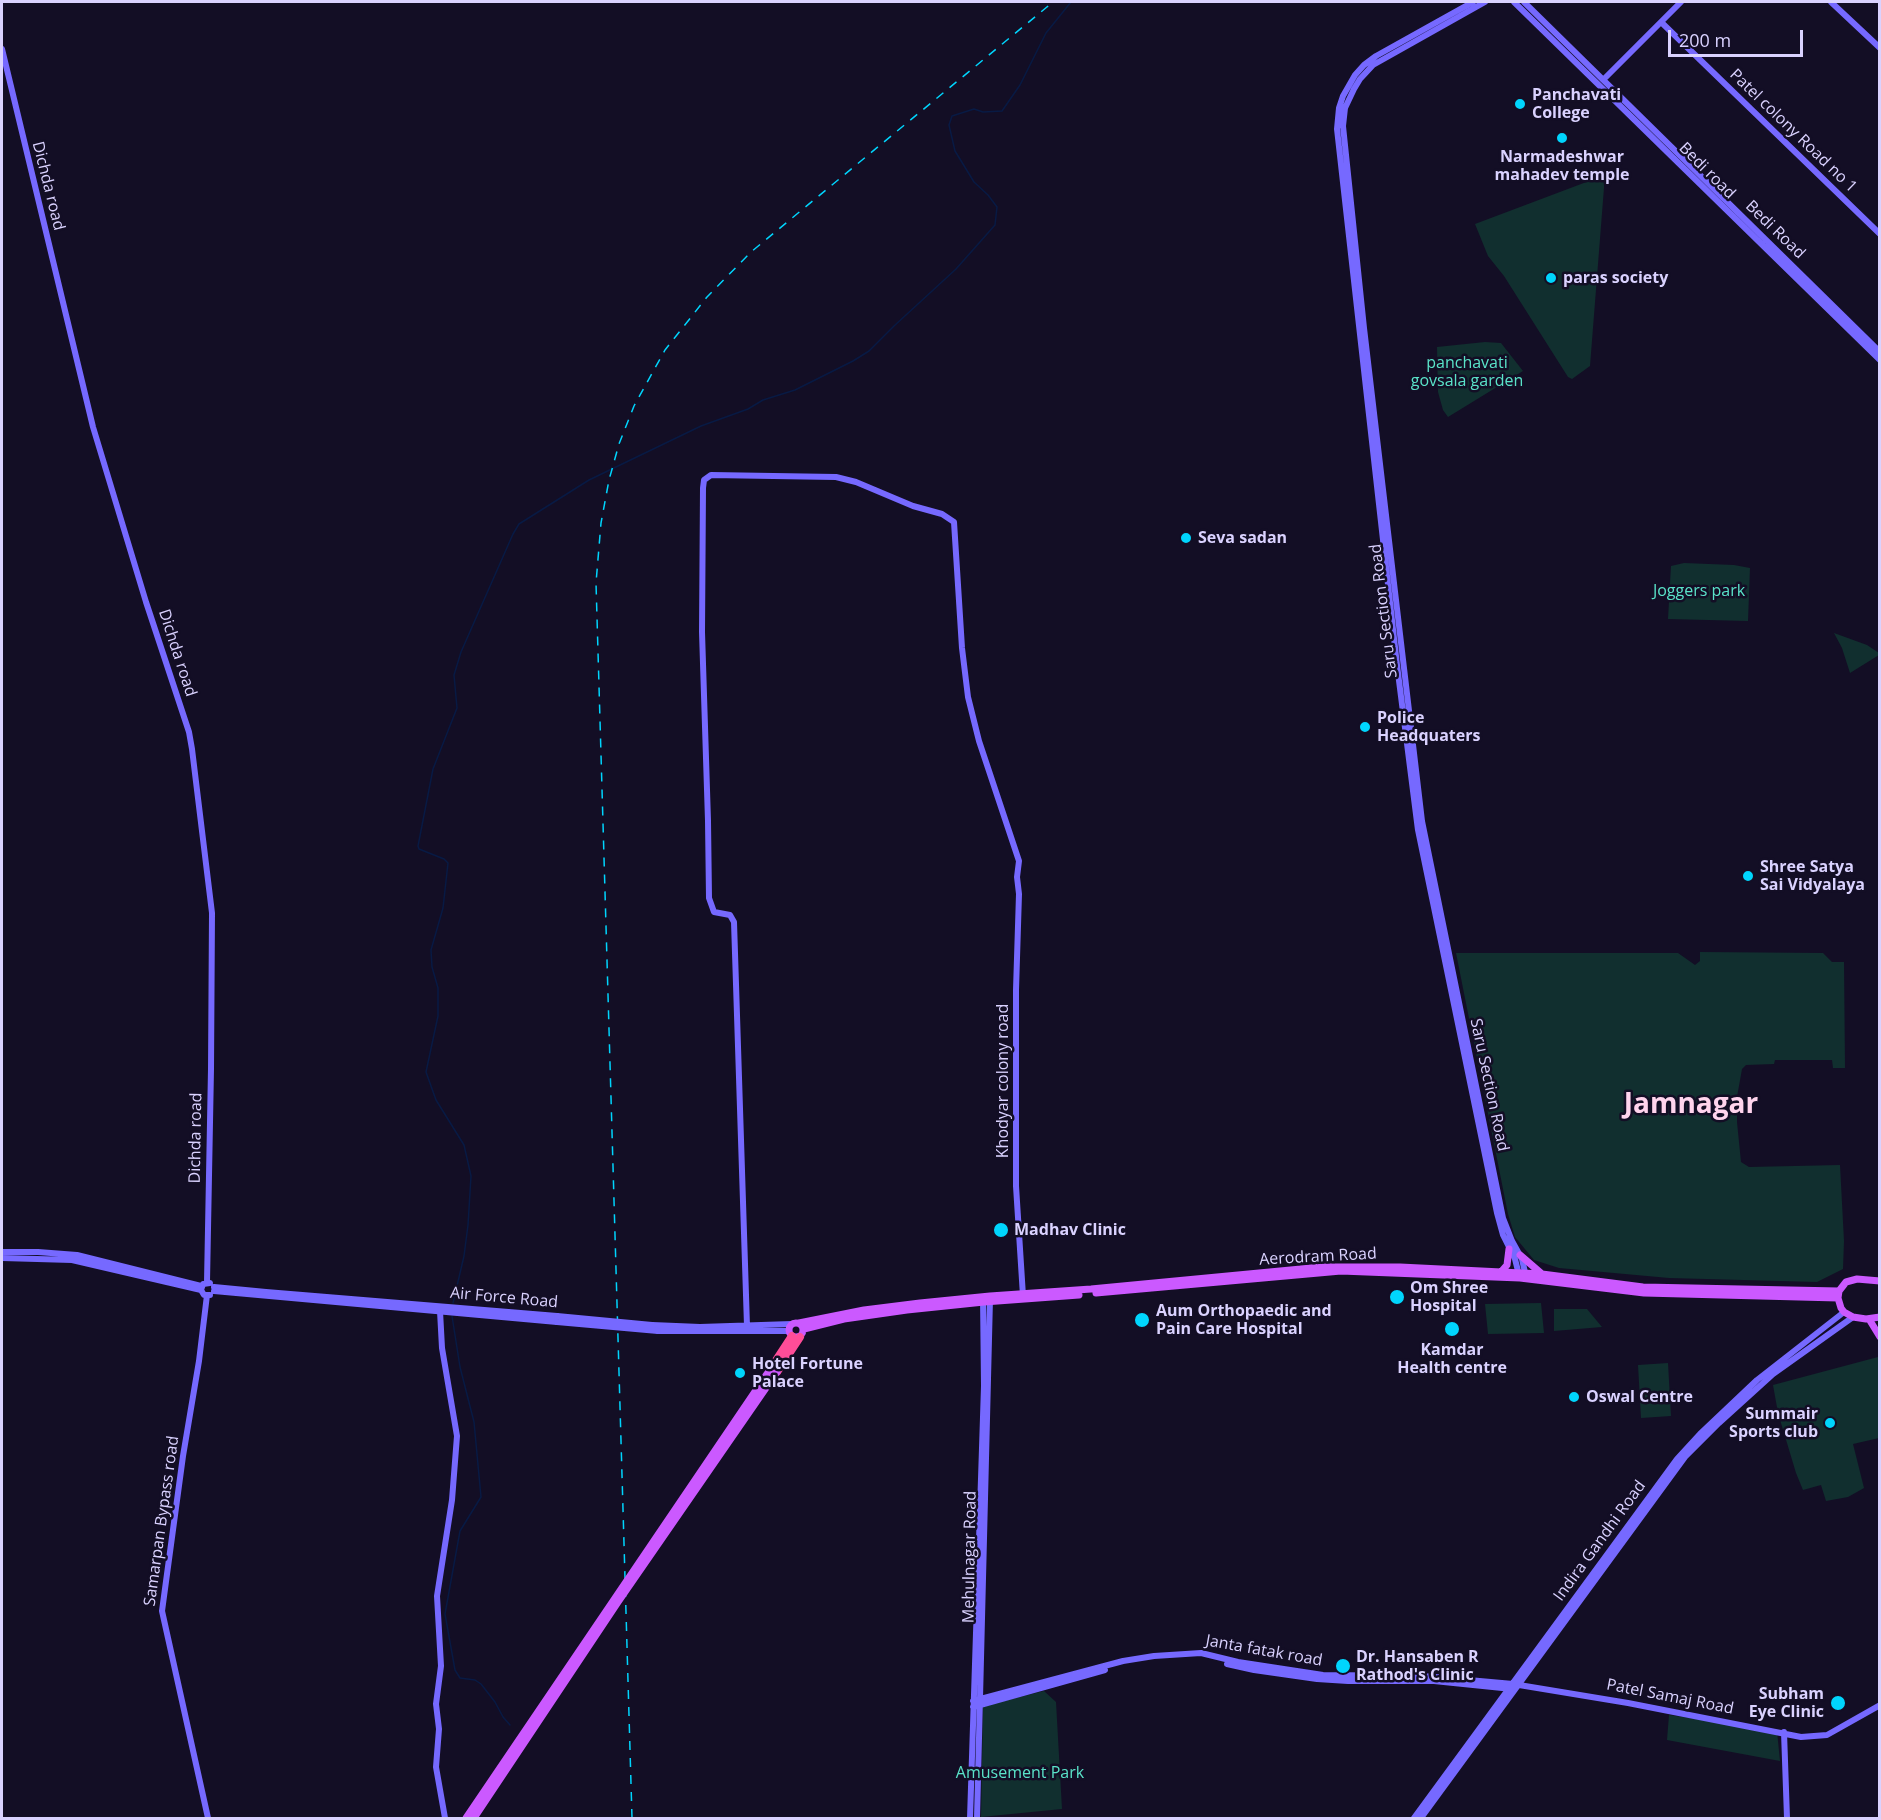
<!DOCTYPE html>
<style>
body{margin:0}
#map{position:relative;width:1881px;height:1820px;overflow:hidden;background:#130e25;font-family:"Open Sans",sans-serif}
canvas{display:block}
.frame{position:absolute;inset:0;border:3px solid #dad2ff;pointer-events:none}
.scale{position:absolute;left:1668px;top:30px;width:135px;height:27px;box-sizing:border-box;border:3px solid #dad2ff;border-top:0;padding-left:8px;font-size:18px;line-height:21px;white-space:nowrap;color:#dad2ff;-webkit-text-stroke:4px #130e25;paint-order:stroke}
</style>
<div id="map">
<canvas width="1881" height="1820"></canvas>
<div class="frame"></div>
<div class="scale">200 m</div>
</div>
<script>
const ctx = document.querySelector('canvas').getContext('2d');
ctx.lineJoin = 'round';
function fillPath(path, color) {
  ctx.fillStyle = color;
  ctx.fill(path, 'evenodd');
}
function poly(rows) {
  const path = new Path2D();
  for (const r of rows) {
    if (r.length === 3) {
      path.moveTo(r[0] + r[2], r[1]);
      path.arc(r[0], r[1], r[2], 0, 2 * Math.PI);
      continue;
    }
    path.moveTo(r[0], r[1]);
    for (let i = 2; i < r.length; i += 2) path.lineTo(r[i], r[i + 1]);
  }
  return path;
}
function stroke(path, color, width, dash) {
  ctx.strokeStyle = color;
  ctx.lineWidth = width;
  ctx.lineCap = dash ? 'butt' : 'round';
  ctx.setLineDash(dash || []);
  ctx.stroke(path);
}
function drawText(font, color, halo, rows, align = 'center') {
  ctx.font = font + ' "Open Sans",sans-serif';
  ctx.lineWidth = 5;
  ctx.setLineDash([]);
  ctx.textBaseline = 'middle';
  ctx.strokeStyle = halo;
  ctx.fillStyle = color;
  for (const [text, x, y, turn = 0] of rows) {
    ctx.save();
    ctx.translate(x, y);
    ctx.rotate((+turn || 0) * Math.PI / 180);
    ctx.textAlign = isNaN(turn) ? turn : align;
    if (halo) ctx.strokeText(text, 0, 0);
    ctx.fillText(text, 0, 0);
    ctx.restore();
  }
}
fillPath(poly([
 [1605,175,1590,366,1572,379,1568,377,1504,276,1488,256,1475,224],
 [1485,342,1501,343,1523,371,1448,417,1443,410,1438,392,1437,347],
 [1684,563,1734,565,1750,568,1748,621,1668,619,1671,566],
 [1834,633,1867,645,1879,653,1879,655,1850,673,1842,648],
 [1700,952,1823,953,1832,962,1844,962,1845,1068,1833,1068,1832,1060,1775,1060,1774,1064,1746,1065,1742,1069,1737,1097,1737,1122,1741,1162,1749,1167,1840,1165,1844,1241,1843,1269,1817,1282,1669,1278,1559,1268,1534,1260,1515,1237,1508,1214,1456,953,1678,953,1695,965,1700,961],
 [1541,1303,1544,1333,1488,1334,1485,1304],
 [1554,1309,1587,1309,1602,1327,1554,1331],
 [1878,1357,1879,1438,1853,1444,1864,1488,1848,1497,1826,1501,1821,1485,1803,1490,1796,1473,1778,1413,1773,1385],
 [1668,1363,1671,1416,1641,1418,1638,1365],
 [1044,1691,1056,1702,1062,1809,981,1817,983,1706],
 [1669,1715,1777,1731,1780,1761,1667,1740]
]), '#112f2f');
stroke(poly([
 [453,1303,464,1256,468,1225,471,1176,464,1145,436,1100,426,1072,438,1016,438,988,432,967,431,950,443,908,448,863,444,859,419,849,418,846,433,769,457,708,454,675,461,652,513,534,519,524,589,480,701,426,748,409,763,400,795,390,853,361,869,351,894,326,956,269,995,225,997,207,988,195,974,182,955,151,949,125,952,116,974,109,983,112,1002,111,1020,85,1046,33,1071,2],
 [452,1316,460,1367,474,1422,481,1497,460,1531,445,1614,455,1670,460,1678,475,1680,481,1684,495,1702,503,1717,510,1725]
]), '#081a44', 1.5);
stroke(poly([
 [1473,2,1376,56,1364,65,1355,75,1343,96,1339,108,1337,129,1397,665,1418,830,1497,1213,1503,1235,1515,1259,1519,1275],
 [1485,2,1373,65,1360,79,1354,89,1345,108,1343,126,1364,328,1422,821,1503,1218,1512,1241,1522,1259,1526,1277],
 [1514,2,1880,360],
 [1524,2,1880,352],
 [1831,2,1880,48],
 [1661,22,1880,234],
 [2,49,93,427,146,602,189,732,192,749,212,913,211,1069,207,1282],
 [1603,80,1681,2],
 [2,1252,38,1252,77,1255,201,1286],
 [2,1258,72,1260,201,1290,204,1295,210,1295],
 [214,1287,266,1292,557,1316],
 [201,1290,203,1284,210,1283],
 [214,1291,557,1322],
 [207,1295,199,1361,183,1456,162,1611,208,1818],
 [440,1311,442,1348,457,1436,452,1500,437,1596,441,1666,436,1704,439,1729,436,1767,445,1818],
 [652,1325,700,1327,792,1324],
 [747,1326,734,922,730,915,714,912,709,898,708,821,702,632,703,488,704,480,711,475,836,477,856,482,913,506,942,514,954,522,962,648,968,697,979,741,1019,861,1017,877,1019,894,1016,990,1016,1186,1023,1296],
 [658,1331,789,1331],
 [1227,1664,1254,1670,1317,1679,1348,1681,1434,1681,1512,1689],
 [973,1701,1123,1661,1154,1656,1201,1653,1238,1662,1323,1675,1424,1676,1513,1684,1628,1703,1801,1737,1827,1735,1880,1705],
 [973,1707,1105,1670],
 [1784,1732,1787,1818],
 [970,1818,984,1386,983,1297],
 [977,1818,990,1299],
 [1414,1818,1677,1459,1700,1434,1757,1380,1844,1312],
 [1421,1818,1685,1457,1719,1423,1773,1374,1853,1317]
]), '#7669ff', 6);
stroke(poly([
 [1520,1255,1542,1274],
 [1500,1273,1507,1265,1509,1249],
 [1880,1281,1857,1279,1846,1282,1839,1291,1838,1298,1841,1308,1844,1312,1853,1317,1866,1319,1880,1317],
 [1096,1293,1341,1271,1520,1278,1644,1293,1838,1298],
 [1869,1319,1880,1337],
 [796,1330,7],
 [799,1323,864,1310,920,1303,990,1296,1091,1289,1322,1267,1400,1267,1542,1274,1643,1287,1839,1291],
 [804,1329,844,1319,907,1310,984,1302,1079,1295]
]), '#cb59ff', 7);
stroke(poly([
 [771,1368,792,1336],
 [777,1372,800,1337]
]), '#ff4d98', 8);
stroke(poly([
 [632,1818,596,583,601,523,609,480,619,444,634,406,665,350,707,297,751,252,1053,2]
]), '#00d5fd', 1.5, [9, 8]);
stroke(poly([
 [557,1316,652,1325],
 [557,1322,658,1331]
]), '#7669ff', 6);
stroke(poly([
 [466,1818,771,1368],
 [474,1818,618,1602,777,1372]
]), '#cb59ff', 7);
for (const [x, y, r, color] of [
 [1520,104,6,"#00d5fd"],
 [1562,138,6,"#00d5fd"],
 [1551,278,6,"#00d5fd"],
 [1186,538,6,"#00d5fd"],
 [1365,727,6,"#00d5fd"],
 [1748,876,6,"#00d5fd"],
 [1001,1230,8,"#00d5fd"],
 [1397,1297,8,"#00d5fd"],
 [1142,1320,8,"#00d5fd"],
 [1452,1329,8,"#00d5fd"],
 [740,1373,6,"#00d5fd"],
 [1574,1397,6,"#00d5fd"],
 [1830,1423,6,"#00d5fd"],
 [1343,1666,8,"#00d5fd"],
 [1838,1703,8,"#00d5fd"]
]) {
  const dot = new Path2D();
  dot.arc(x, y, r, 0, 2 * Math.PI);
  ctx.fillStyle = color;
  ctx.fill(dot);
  stroke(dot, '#130e25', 2);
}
drawText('bold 16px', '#dad2ff', '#130e25', [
 ["Panchavati",1532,95],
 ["College",1532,113],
 ["Narmadeshwar",1562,157,"center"],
 ["mahadev temple",1562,175,"center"],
 ["paras society",1563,278],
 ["Seva sadan",1198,538],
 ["Police",1377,718],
 ["Headquaters",1377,736],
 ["Shree Satya",1760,867],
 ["Sai Vidyalaya",1760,885],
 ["Madhav Clinic",1014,1230],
 ["Om Shree",1410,1288],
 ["Hospital",1410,1306],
 ["Aum Orthopaedic and",1156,1311],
 ["Pain Care Hospital",1156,1329],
 ["Kamdar",1452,1350,"center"],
 ["Health centre",1452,1368,"center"],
 ["Hotel Fortune",752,1364],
 ["Palace",752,1382],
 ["Oswal Centre",1586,1397],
 ["Summair",1818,1414,"right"],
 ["Sports club",1818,1432,"right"],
 ["Dr. Hansaben R",1356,1657],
 ["Rathod's Clinic",1356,1675],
 ["Subham",1824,1694,"right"],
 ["Eye Clinic",1824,1712,"right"]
], 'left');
drawText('16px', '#dad2ff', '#130e25', [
 ["Patel colony Road no 1",1793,131,44],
 ["Bedi road",1707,171,45],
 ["Dichda road",48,186,76],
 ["Bedi Road",1775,230,44],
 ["Saru Section Road",1384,611,-97],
 ["Dichda road",177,653,72],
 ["Khodyar colony road",1003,1081,-90],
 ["Saru Section Road",1489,1085,78],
 ["Dichda road",196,1138,-89],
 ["Aerodram Road",1318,1257,-3],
 ["Air Force Road",504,1298,5],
 ["Samarpan Bypass road",162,1521,-82],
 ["Indira Gandhi Road",1600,1541,-54],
 ["Mehulnagar Road",970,1557,-89],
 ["Janta fatak road",1264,1651,10],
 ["Patel Samaj Road",1670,1697,11]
]);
drawText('16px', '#5ae3c9', '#130e25', [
 ["panchavati",1467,363],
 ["govsala garden",1467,381],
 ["Joggers park",1699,591],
 ["Amusement Park",1020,1773]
]);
drawText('bold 28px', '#ffd4ed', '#130e25', [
 ["Jamnagar",1691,1105]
]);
</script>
